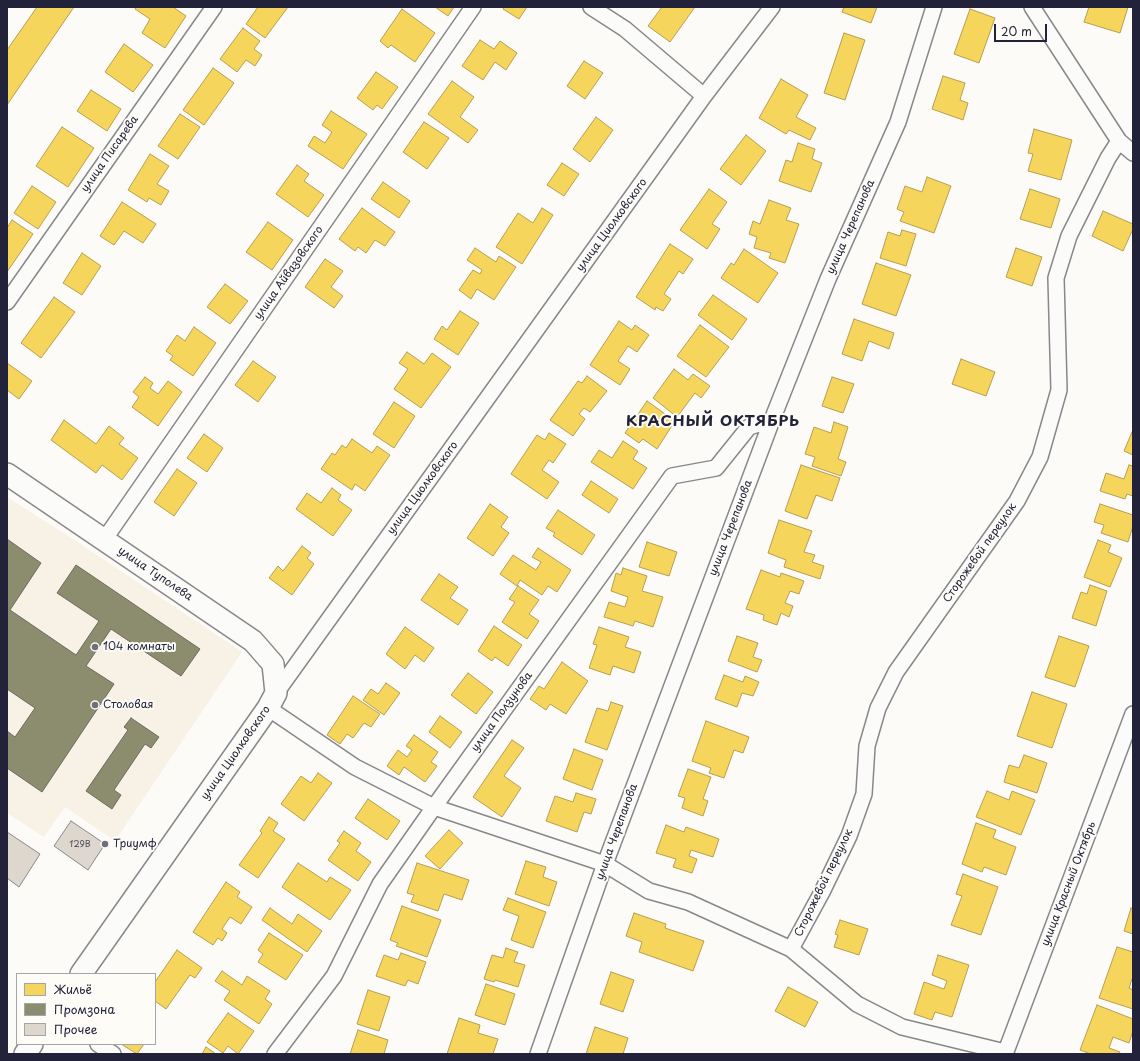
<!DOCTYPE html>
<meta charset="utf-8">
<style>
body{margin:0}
#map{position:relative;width:1140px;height:1061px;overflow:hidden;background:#fcfbf8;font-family:"Playpen Sans",sans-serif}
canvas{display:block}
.frame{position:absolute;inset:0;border:8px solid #22223b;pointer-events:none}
.legend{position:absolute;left:16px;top:973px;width:140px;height:72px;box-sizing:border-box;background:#fdfcf7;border:1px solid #a5a5ac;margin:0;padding:5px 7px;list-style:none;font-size:12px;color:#22223b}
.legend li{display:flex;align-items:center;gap:8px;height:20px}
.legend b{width:20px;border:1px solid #a5a5ac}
.scale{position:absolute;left:994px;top:24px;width:53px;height:18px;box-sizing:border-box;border:2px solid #22223b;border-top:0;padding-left:5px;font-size:12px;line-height:14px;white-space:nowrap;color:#22223b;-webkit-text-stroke:3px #fdfcf7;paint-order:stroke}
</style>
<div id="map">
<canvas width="1140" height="1061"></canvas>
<div class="frame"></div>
<ul class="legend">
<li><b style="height:11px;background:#f6d55c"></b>Жильё</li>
<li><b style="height:11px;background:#8c8c6e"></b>Промзона</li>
<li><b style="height:11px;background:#ded7cd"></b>Прочее</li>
</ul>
<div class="scale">20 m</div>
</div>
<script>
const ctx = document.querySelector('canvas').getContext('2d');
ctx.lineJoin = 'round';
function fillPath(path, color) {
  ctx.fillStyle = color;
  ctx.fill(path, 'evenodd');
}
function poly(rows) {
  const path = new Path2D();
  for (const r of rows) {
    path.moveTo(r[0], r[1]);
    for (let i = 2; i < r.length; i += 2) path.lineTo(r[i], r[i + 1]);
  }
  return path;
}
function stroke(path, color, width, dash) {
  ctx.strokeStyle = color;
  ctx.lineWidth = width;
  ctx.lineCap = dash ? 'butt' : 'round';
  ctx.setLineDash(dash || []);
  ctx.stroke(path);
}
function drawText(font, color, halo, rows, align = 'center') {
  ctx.font = font + ' "Playpen Sans",sans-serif';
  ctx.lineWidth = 4;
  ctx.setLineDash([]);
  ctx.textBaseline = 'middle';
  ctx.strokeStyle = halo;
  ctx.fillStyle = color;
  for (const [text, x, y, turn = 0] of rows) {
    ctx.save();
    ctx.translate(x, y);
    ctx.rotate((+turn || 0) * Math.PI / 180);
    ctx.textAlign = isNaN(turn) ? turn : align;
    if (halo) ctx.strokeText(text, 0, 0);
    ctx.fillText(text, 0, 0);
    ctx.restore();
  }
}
fillPath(poly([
 [7,497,76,541,242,652,115,841,65,807,44,837,7,813]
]), '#f8f1e6');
const homes = poly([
 [37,7,74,7,7,105,7,50,37,7],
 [136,7,173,7,186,16,165,48,142,33,150,19,135,9,136,7],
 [258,7,288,7,265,38,246,24,258,7],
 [435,7,454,7,448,16,435,7],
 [504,7,527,7,519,19,503,9,504,7],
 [662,7,695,7,670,42,648,26,662,7],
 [844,7,877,7,871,23,842,12,844,7],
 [1089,7,1128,7,1120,33,1084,22,1089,7],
 [402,9,435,33,415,62,391,45,388,48,380,41,402,9],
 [970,9,995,18,979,63,954,54,970,9],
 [243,28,260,41,254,49,262,55,255,66,246,60,237,72,220,59,243,28],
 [844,33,865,40,845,100,824,93,844,33],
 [480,40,494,49,500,41,517,53,506,70,495,62,483,80,462,66,480,40],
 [124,44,153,65,133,92,105,72,124,44],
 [584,61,603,73,585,99,567,86,584,61],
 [213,68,234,83,204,125,183,110,213,68],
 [376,72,398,87,382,109,377,105,373,110,357,98,376,72],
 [943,76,965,83,960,100,968,103,963,120,932,109,943,76],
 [781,79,808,95,796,117,816,128,810,140,789,130,786,134,759,118,781,79],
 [452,81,474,97,460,117,478,130,468,143,428,114,452,81],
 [91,90,121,109,107,131,77,111,91,90],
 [331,111,367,134,343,169,308,146,314,136,325,143,332,132,322,125,331,111],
 [180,114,200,127,178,159,158,146,180,114],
 [596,117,613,130,590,162,573,149,596,117],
 [424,122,449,138,427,169,403,152,424,122],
 [62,127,94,148,68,187,36,166,62,127],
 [1034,129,1072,140,1061,180,1028,171,1033,154,1028,153,1034,129],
 [746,135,766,151,741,185,720,169,746,135],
 [798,143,815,149,812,159,822,163,811,192,779,181,786,160,792,162,798,143],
 [150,154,169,166,157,184,169,191,161,205,149,198,147,202,128,190,150,154],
 [562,163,579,174,564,196,547,185,562,163],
 [297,165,309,174,304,181,324,195,308,217,276,194,297,165],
 [927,177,951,186,934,233,900,221,904,212,897,209,905,186,922,192,927,177],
 [383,182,410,201,399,218,371,199,383,182],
 [32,186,56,202,38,229,14,213,32,186],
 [709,189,727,202,712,224,720,229,707,249,680,230,709,189],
 [1030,189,1060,199,1051,228,1020,219,1030,189],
 [769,200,791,208,786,220,799,224,785,263,769,258,771,253,754,248,757,237,749,234,753,221,760,224,769,200],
 [122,202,156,224,143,243,124,231,114,245,100,236,122,202],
 [362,208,395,232,385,246,375,240,366,253,358,247,355,251,339,239,362,208],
 [542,208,553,215,522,264,496,247,518,213,533,223,542,208],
 [1103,211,1133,224,1133,229,1123,251,1092,236,1103,211],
 [12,220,33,234,7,272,7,228,12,220],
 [268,222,293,240,272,270,246,252,268,222],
 [902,230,916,234,906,266,880,258,888,232,900,236,902,230],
 [670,244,693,259,683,274,679,271,664,294,671,299,663,311,656,307,655,310,636,297,670,244],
 [475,248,496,262,499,256,516,267,494,300,477,289,471,299,459,290,473,270,480,274,482,270,467,260,475,248],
 [1016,248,1042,257,1032,286,1006,277,1016,248],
 [744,249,778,273,758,303,721,278,731,263,734,265,744,249],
 [82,253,101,266,82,295,63,283,82,253],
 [325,259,343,271,331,287,343,296,334,308,305,287,325,259],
 [876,263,911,275,896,316,862,304,876,263],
 [225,284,248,301,230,324,207,307,225,284],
 [713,295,747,319,732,340,698,315,713,295],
 [54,297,75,312,41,358,21,343,54,297],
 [460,311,479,323,458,355,434,339,442,326,447,330,460,311],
 [854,319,894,333,889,349,869,341,862,361,842,354,854,319],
 [619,321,632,330,635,325,649,335,637,352,628,346,618,361,630,369,620,385,590,365,619,321],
 [700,325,729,347,706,377,677,356,700,325],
 [194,327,216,343,193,376,170,360,173,356,166,351,177,335,185,341,194,327],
 [407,352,424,364,432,353,451,367,421,408,394,389,408,369,399,363,407,352],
 [961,359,995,372,986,396,952,384,961,359],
 [253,361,276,377,258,402,235,385,253,361],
 [7,363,32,381,19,399,7,390,7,363],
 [674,369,688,380,693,374,710,386,701,398,695,393,677,417,653,398,674,369],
 [587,376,607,391,590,412,584,408,579,414,585,419,573,436,550,420,578,381,582,383,587,376],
 [145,377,153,383,150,388,158,394,168,381,182,392,158,426,132,407,139,397,133,392,145,377],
 [832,377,854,384,843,413,822,406,832,377],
 [647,401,675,421,657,449,643,439,639,443,625,433,647,401],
 [394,402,415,416,394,448,373,434,394,402],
 [64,420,96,444,109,426,124,438,119,444,138,458,122,480,102,465,96,473,51,440,64,420],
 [834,422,848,427,838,459,846,462,841,476,812,466,815,457,805,454,814,427,831,433,834,422],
 [1132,432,1133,432,1133,455,1124,451,1132,432],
 [549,433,566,444,553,463,549,460,542,470,559,482,547,499,511,474,537,435,545,440,549,433],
 [204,434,223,448,207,472,187,458,204,434],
 [352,439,372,453,377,446,390,455,365,491,355,484,352,490,321,469,332,453,335,455,342,445,346,448,352,439],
 [623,441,638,451,633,459,647,468,633,489,591,462,599,450,612,458,623,441],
 [801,465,840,478,832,501,816,495,807,519,785,511,801,465],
 [1129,465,1133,466,1133,496,1127,494,1125,499,1100,491,1106,473,1124,479,1129,465],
 [177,469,197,483,174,516,154,502,177,469],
 [591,481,618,499,609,513,582,495,591,481],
 [332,488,341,495,338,500,352,510,333,536,296,509,307,493,321,503,332,488],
 [490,504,508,517,501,527,509,533,493,556,467,538,490,504],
 [1100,504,1133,515,1133,526,1128,542,1101,533,1104,525,1094,522,1100,504],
 [558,510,595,535,582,555,553,536,555,533,546,528,558,510],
 [779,520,812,531,804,552,815,555,812,562,824,566,820,579,784,567,786,560,768,553,779,520],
 [1098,540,1111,545,1108,552,1122,558,1110,587,1084,577,1098,540],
 [647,542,677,552,669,576,639,567,647,542],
 [302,546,311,553,307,558,314,564,292,595,269,578,278,566,283,571,302,546],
 [538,548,571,570,557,592,548,586,542,595,520,580,517,586,500,574,513,555,536,570,541,562,532,557,538,548],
 [623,568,647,576,642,591,663,597,653,627,635,621,633,626,604,617,609,602,625,607,628,597,611,591,616,573,621,575,623,568],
 [761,570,780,577,781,573,804,581,799,594,790,591,785,603,793,606,789,617,781,613,777,625,763,620,764,615,746,609,761,570],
 [439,574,458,587,450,598,468,610,458,625,421,600,439,574],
 [1090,585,1107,591,1096,626,1072,618,1081,592,1087,594,1090,585],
 [518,586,539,600,529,614,539,621,527,639,502,622,515,602,509,599,518,586],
 [494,626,522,645,508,666,495,657,492,661,478,651,494,626],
 [405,627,434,648,424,662,415,655,405,669,386,654,405,627],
 [599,627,629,637,625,647,641,652,634,673,613,666,610,675,589,668,597,645,593,644,599,627],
 [737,636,758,643,753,657,762,660,757,672,728,661,737,636],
 [1059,636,1089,646,1075,687,1045,677,1059,636],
 [562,662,588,681,566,714,550,704,546,710,530,699,539,686,544,689,562,662],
 [468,673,493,692,476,714,451,695,468,673],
 [724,675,743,682,745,676,759,682,753,696,742,693,737,707,715,699,724,675],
 [386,683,400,693,384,715,363,700,371,689,378,694,386,683],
 [1032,692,1067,704,1052,748,1017,736,1032,692],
 [353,696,380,714,371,727,364,723,353,738,347,734,340,744,327,735,353,696],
 [611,702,623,706,607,750,585,742,597,708,608,711,611,702],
 [440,716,462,732,450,748,429,732,440,716],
 [706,721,749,737,743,753,734,750,724,778,709,773,711,768,692,761,706,721],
 [414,735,438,752,431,762,437,766,425,782,404,767,399,775,387,766,398,750,407,757,412,750,406,746,414,735],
 [512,740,524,748,504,776,521,788,502,817,473,797,512,740],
 [574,749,603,760,592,790,563,779,574,749],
 [1024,755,1047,763,1037,793,1004,782,1009,765,1019,768,1024,755],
 [688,769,711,777,703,799,708,801,703,816,682,808,685,798,678,796,688,769],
 [318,773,332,783,304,821,281,804,301,776,311,783,318,773],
 [987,791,1009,800,1012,791,1035,800,1021,835,976,817,987,791],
 [576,793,596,799,591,814,584,812,577,832,546,821,555,796,573,802,576,793],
 [368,799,400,821,387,840,355,818,368,799],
 [269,817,278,823,273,831,285,839,258,878,239,865,262,833,260,831,269,817],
 [976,823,996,830,993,838,1016,847,1006,875,984,867,982,872,962,864,976,823],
 [666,825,684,832,686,827,719,839,713,857,691,850,689,856,697,859,692,873,673,867,676,859,656,853,666,825],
 [449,830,463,843,440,869,425,856,449,830],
 [344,831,361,843,356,851,371,862,358,881,328,860,340,843,337,841,344,831],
 [526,861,546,867,543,877,557,882,549,906,515,894,526,861],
 [298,863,327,882,330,877,351,890,330,920,282,887,298,863],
 [417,863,469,880,462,900,444,894,438,911,411,902,414,895,407,893,417,863],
 [963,874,998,887,981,935,951,925,962,896,956,894,963,874],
 [226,882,240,892,237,897,252,907,241,924,230,917,222,929,227,933,222,941,218,938,213,945,193,932,226,882],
 [508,898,546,912,533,948,511,940,519,916,503,910,508,898],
 [402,906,441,920,427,957,396,946,398,943,390,940,402,906],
 [270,908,292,924,298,914,322,931,307,952,262,920,270,908],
 [1131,908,1133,909,1133,934,1124,931,1131,908],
 [634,913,666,924,665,928,704,941,693,971,639,952,642,942,626,936,634,913],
 [840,920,868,929,859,955,834,947,838,935,835,934,840,920],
 [269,933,303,955,286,980,258,962,263,954,258,950,269,933],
 [1117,947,1133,952,1133,980,1132,979,1129,988,1133,990,1133,1009,1099,998,1117,947],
 [506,948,518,952,514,962,525,965,518,987,495,980,494,982,484,979,492,955,503,958,506,948],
 [177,950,202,968,195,978,190,975,166,1009,155,1001,155,982,177,950],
 [401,953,426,962,418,984,408,980,405,986,376,976,384,955,398,960,401,953],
 [938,955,969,965,952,1017,935,1012,932,1020,914,1014,924,982,944,989,947,981,932,975,938,955],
 [222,971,242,985,247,976,270,991,265,999,272,1004,259,1024,224,1000,230,991,215,981,222,971],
 [611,972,634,980,623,1012,600,1004,611,972],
 [486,984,515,994,505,1025,475,1015,486,984],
 [788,987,818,1002,805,1027,775,1011,788,987],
 [368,990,390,997,379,1031,357,1024,368,990],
 [1097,1005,1133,1019,1133,1031,1129,1043,1113,1037,1109,1048,1120,1052,1119,1054,1091,1054,1080,1050,1097,1005],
 [228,1013,254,1031,238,1054,228,1046,223,1053,207,1042,228,1013],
 [459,1018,480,1025,478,1033,498,1039,493,1054,447,1054,459,1018],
 [595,1027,628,1038,623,1054,586,1054,595,1027],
 [358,1030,388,1040,384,1054,350,1054,358,1030],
 [121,1044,144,1044,137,1054,121,1044],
 [206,1047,216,1054,202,1054,206,1047]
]);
fillPath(homes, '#f6d55c');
stroke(homes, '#b69f52', 1);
const industry = poly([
 [7,539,41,563,10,610,76,655,99,621,57,593,76,565,200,649,181,676,111,629,86,666,114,684,42,792,7,768,7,731,15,737,35,708,7,689,7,539],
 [131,718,159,737,151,748,145,744,114,790,121,795,112,809,86,791,128,730,124,727,131,718]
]);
fillPath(industry, '#8c8c6e');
stroke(industry, '#6c6c5f', 1);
const building = poly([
 [71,821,105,844,88,870,54,846,71,821],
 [7,832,40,854,19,887,7,878,7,832]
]);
fillPath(building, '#ded7cd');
stroke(building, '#88888c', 1);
const street = poly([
 [591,7,625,29,704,96],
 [1032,7,1119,141,1133,153],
 [7,302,214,7],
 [104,540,473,7],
 [276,693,704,96,772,7],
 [268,708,355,767,434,807,605,864,649,891,688,902,791,949,857,1004,902,1027,1005,1052],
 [791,949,822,892,849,836,864,794,867,746,878,708,896,672,1017,501,1040,457,1059,390,1056,278,1069,236,1108,158,1119,141],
 [98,1044,113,1054],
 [275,1054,334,976,380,884,434,807,672,476,716,468,749,427,772,420],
 [538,1054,605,864,772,420,828,279,898,122,934,7],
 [1005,1054,1133,714]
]);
const secondary = poly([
 [7,474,253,641,273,664,276,693,268,708,81,974],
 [25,1054,32,1044]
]);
stroke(street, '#88888c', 18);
stroke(secondary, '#88888c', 24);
stroke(street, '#fbfbf9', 15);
stroke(secondary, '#fbfbf9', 21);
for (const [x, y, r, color] of [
 [95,647,4,"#6e6e7d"],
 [95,705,4,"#6e6e7d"],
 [105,844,4,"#6e6e7d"]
]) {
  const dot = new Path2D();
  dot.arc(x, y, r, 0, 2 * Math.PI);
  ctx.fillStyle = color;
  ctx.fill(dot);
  stroke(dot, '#fdfcf7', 1.5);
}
drawText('9px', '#514f60', null, [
 ["129В",80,845]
]);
drawText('11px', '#22223b', '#fdfcf7', [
 ["улица Писарева",110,154,-55],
 ["улица Циолковского",612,225,-54],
 ["улица Черепанова",851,227,-66],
 ["улица Айвазовского",289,273,-55],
 ["улица Циолковского",423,488,-54],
 ["улица Черепанова",731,528,-69],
 ["Сторожевой переулок",980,553,-55],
 ["улица Туполева",155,574,34],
 ["улица Ползунова",502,712,-54],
 ["улица Циолковского",236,753,-55],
 ["улица Черепанова",617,832,-70],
 ["Сторожевой переулок",824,883,-64],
 ["улица Красный Октябрь",1069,884,-69]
]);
drawText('11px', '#22223b', '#fdfcf7', [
 ["104 комнаты",103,647],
 ["Столовая",103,705],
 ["Триумф",113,844]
], 'left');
ctx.letterSpacing = '1px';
drawText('bold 15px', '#22223b', '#fdfcf7', [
 ["КРАСНЫЙ ОКТЯБРЬ",713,422]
]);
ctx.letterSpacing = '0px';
</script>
